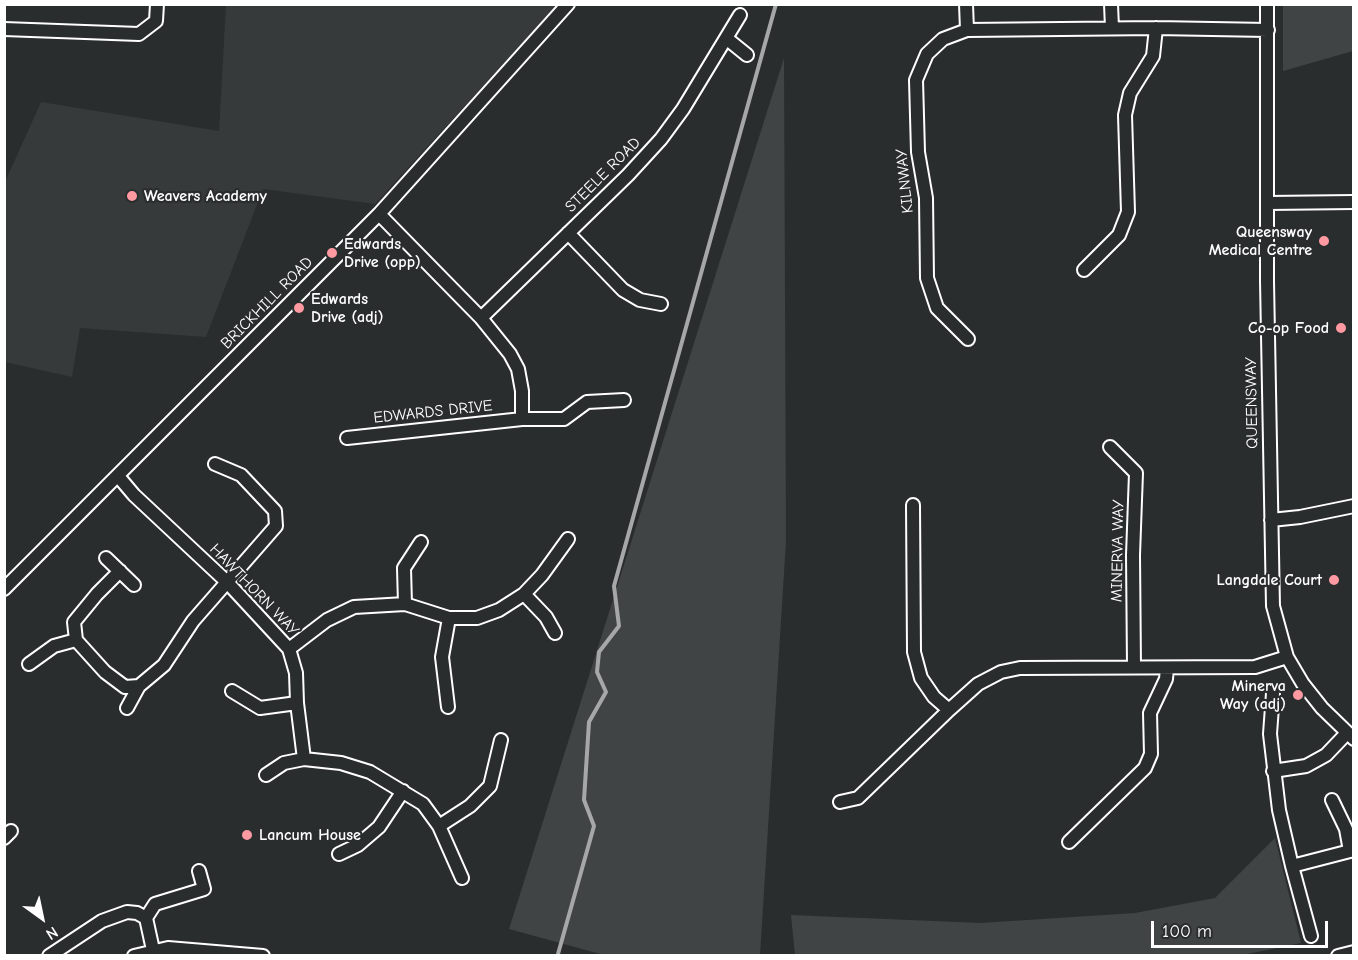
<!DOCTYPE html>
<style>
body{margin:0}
#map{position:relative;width:1358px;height:960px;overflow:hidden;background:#2a2d2e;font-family:"Comic Neue",sans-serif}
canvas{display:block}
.frame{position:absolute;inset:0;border:6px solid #fff;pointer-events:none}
.north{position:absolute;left:12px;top:888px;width:60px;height:60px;-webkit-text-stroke:4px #2a2d2e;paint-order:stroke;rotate:147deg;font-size:16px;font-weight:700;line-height:24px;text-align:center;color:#fff}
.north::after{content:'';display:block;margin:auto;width:21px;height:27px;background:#fff;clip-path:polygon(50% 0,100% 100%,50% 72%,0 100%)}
.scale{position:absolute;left:1151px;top:921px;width:177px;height:27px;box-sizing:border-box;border:3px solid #fff;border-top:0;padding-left:8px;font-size:18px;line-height:21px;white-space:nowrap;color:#fff;-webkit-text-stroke:4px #2a2d2e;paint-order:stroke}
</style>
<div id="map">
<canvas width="1358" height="960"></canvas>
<div class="frame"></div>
<div class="north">N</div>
<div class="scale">100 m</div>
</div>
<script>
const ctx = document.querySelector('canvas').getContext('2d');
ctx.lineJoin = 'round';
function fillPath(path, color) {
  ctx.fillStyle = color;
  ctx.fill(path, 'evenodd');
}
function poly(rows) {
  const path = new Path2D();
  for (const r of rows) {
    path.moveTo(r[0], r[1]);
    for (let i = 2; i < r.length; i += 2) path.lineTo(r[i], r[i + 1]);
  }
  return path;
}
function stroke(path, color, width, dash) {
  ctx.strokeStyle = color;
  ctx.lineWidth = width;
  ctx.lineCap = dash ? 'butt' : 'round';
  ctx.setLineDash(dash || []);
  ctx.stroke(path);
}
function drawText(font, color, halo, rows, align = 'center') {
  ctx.font = font + ' "Comic Neue",sans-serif';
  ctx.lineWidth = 4.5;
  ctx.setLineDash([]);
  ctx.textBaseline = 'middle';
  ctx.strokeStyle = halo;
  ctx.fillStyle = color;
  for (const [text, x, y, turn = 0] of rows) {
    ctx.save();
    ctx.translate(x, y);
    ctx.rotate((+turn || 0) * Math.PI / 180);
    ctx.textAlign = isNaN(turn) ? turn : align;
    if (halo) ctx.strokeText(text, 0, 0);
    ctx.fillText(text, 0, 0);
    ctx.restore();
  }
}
fillPath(poly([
 [226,5,557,5,375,204,263,189,206,337,80,328,72,377,5,362,5,182,41,102,219,131]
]), '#373a3b');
fillPath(poly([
 [1283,5,1353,5,1353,51,1283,71],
 [784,58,786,541,760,955,604,955,509,929],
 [1275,838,1301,943,1238,956,795,955,791,915,981,923,1135,913,1215,898]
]), '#414445');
stroke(poly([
 [558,954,594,826,584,800,589,722,606,692,597,672,599,652,619,626,614,586,776,4]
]), '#a6a7a7', 4);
const minor = poly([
 [966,4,967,30],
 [1111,4,1112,28],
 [1267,4,1267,281,1273,606,1287,657,1303,684,1322,708,1354,739],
 [4,29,139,34,156,21,157,4],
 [726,38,747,55],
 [1268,203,1354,202],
 [379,214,481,318,510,354,518,369,522,391,522,419],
 [568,233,623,290,640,300,661,304],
 [1084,270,1119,235,1128,212,1125,115,1130,93,1153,56,1156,28],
 [481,318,628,175,661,139,683,109,740,15],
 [968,339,937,308,927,278,926,198,918,152,916,80,927,54,943,39,967,30,1156,28,1268,30],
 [347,438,522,419,564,419,587,402,624,400],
 [1110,447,1136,473,1133,555,1134,667],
 [118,476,134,495,227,582,289,649,296,673,297,703,304,759],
 [913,505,914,652,921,678,934,697,949,710],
 [1271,520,1300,517,1354,506],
 [106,558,134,585],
 [120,571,97,594,74,622,76,640,105,672,125,687,139,686,164,665,193,621,276,526,275,511,241,475,215,464],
 [4,589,379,214,568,4],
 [524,594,546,617,555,633],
 [405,604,404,568,421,542],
 [289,649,327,620,354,607,405,604,449,618,477,618,499,610,524,594,542,575,568,539],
 [29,664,54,646,76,640],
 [232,691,260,708,297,703],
 [1273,693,1270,734,1279,810,1292,866,1311,936],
 [448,707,442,657,449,618],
 [127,708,139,686],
 [1273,771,1306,766,1326,755,1347,733],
 [266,775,284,763,304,759,341,763,370,772,423,804,439,826,462,878],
 [1332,800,1346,829,1350,851],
 [840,802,858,798,949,710,978,684,1001,672,1020,668,1255,667,1287,657],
 [439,826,470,806,490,786,501,740],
 [4,838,11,831],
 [1069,842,1145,768,1151,754,1150,713,1166,679,1167,668],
 [339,854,358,845,379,827,403,791],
 [1292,866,1354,850],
 [146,918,155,904,204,889,199,871],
 [49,956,102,921,127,912,137,913,146,918,153,950],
 [134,956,168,948,263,956],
 [1338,956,1354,952]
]);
stroke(minor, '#fff', 16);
stroke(minor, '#2a2d2e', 12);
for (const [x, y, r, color] of [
 [132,196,6,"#ff9aa2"],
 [1324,241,6,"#ff9aa2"],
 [332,253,6,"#ff9aa2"],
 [299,308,6,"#ff9aa2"],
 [1341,328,6,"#ff9aa2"],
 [1334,580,6,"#ff9aa2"],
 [1298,695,6,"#ff9aa2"],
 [247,835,6,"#ff9aa2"]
]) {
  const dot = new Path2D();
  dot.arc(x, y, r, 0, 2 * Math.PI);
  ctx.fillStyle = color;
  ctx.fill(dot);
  stroke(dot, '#2a2d2e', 2);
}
drawText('16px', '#fff', '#2a2d2e', [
 ["STEELE ROAD",603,175,-45],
 ["KILNWAY",905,181,-96],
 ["BRICKHILL ROAD",267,303,-45],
 ["QUEENSWAY",1252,403,-91],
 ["EDWARDS DRIVE",433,412,-6],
 ["MINERVA WAY",1118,551,-89],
 ["HAWTHORN WAY",254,590,46]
]);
drawText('bold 16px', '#fff', '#2a2d2e', [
 ["Weavers Academy",144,196],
 ["Queensway",1312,232,"right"],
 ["Medical Centre",1312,250,"right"],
 ["Edwards",344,244],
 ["Drive (opp)",344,262],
 ["Edwards",311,299],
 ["Drive (adj)",311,317],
 ["Co-op Food",1329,328,"right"],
 ["Langdale Court",1322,580,"right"],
 ["Minerva",1286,686,"right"],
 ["Way (adj)",1286,704,"right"],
 ["Lancum House",259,835]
], 'left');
</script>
